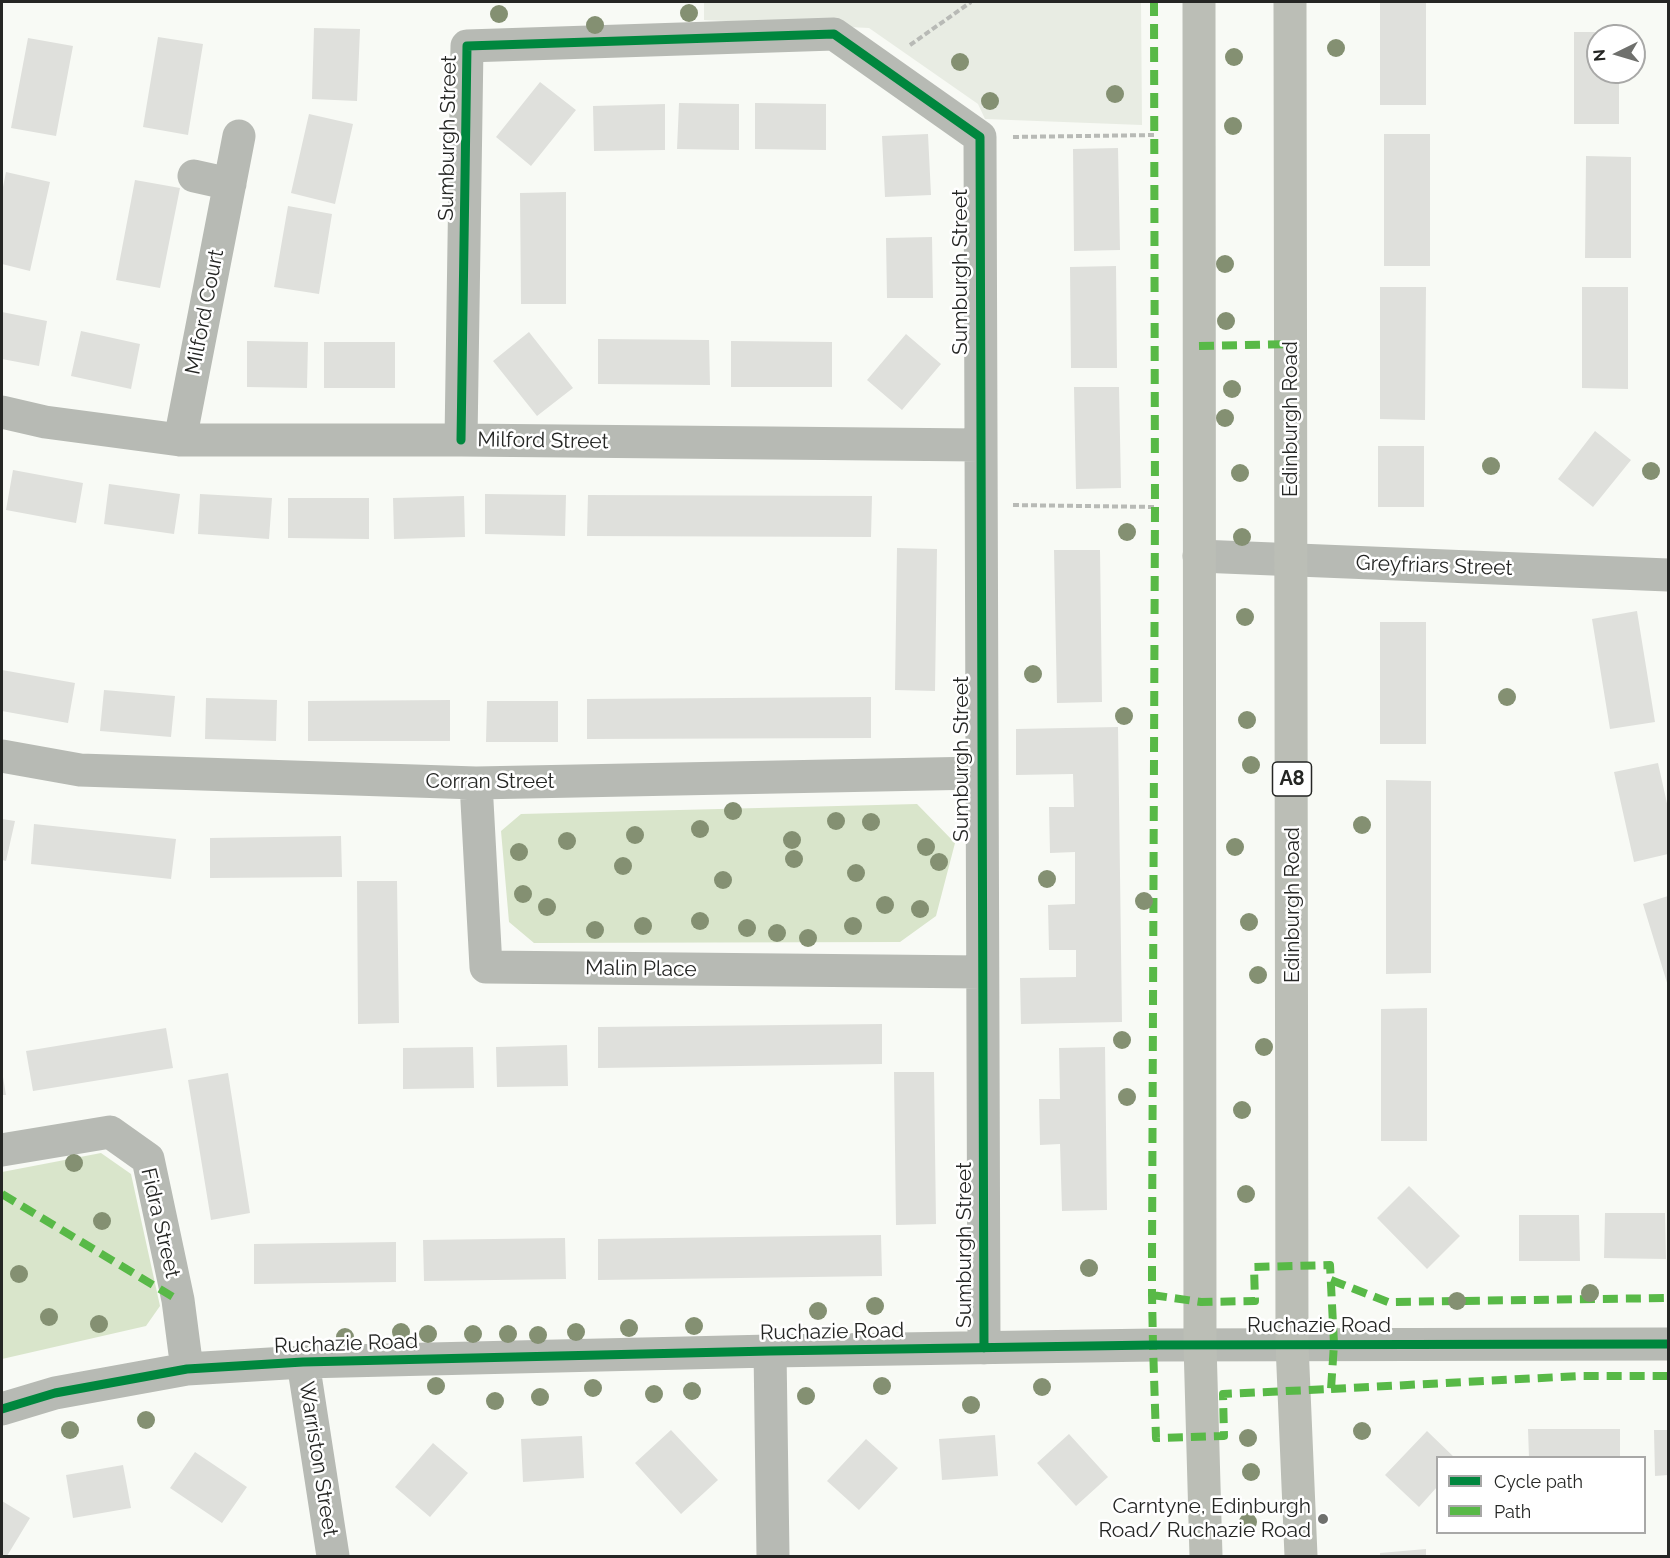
<!DOCTYPE html>
<style>
body{margin:0}
#map{position:relative;width:1670px;height:1558px;overflow:hidden;background:#f8faf5;font-family:Raleway,sans-serif}
canvas{display:block}
.frame{position:absolute;inset:0;border:3px solid #252624;pointer-events:none}
.legend{position:absolute;left:1436px;top:1456px;width:210px;height:78px;box-sizing:border-box;background:#fff;border:2px solid #a8a8a7;margin:0;padding:8px 10px;list-style:none;font-size:18px;color:#252624}
.legend li{display:flex;align-items:center;gap:12px;height:30px}
.legend b{width:30px;border:2px solid #a8a8a7}
.north{position:absolute;left:1586px;top:24px;width:60px;height:60px;box-sizing:border-box;background:#fff;border:2px solid #a8a8a7;border-radius:50%;rotate:265deg;font-size:16px;font-weight:700;line-height:24px;text-align:center;color:#252624}
.north::after{content:'';display:block;margin:auto;width:21px;height:27px;background:#6f706d;clip-path:polygon(50% 0,100% 100%,50% 72%,0 100%)}
</style>
<div id="map">
<canvas width="1670" height="1558"></canvas>
<div class="frame"></div>
<ul class="legend">
<li><b style="height:8px;background:#00873e"></b>Cycle path</li>
<li><b style="height:8px;background:#58b947"></b>Path</li>
</ul>
<div class="north">N</div>
</div>
<script>
const ctx = document.querySelector('canvas').getContext('2d');
ctx.lineJoin = 'round';
function fillPath(path, color) {
  ctx.fillStyle = color;
  ctx.fill(path, 'evenodd');
}
function poly(rows) {
  const path = new Path2D();
  for (const r of rows) {
    path.moveTo(r[0], r[1]);
    for (let i = 2; i < r.length; i += 2) path.lineTo(r[i], r[i + 1]);
  }
  return path;
}
function stroke(path, color, width, dash) {
  ctx.strokeStyle = color;
  ctx.lineWidth = width;
  ctx.lineCap = dash ? 'butt' : 'round';
  ctx.setLineDash(dash || []);
  ctx.stroke(path);
}
function drawText(font, color, halo, rows, align = 'center') {
  ctx.font = font + ' Raleway,sans-serif';
  ctx.lineWidth = 5;
  ctx.setLineDash([]);
  ctx.textBaseline = 'middle';
  ctx.strokeStyle = halo;
  ctx.fillStyle = color;
  for (const [text, x, y, turn = 0] of rows) {
    ctx.save();
    ctx.translate(x, y);
    ctx.rotate((+turn || 0) * Math.PI / 180);
    ctx.textAlign = isNaN(turn) ? turn : align;
    if (halo) ctx.strokeText(text, 0, 0);
    ctx.fillText(text, 0, 0);
    ctx.restore();
  }
}
fillPath(poly([
 [704,2,1141,2,1142,125,985,119,978,104,869,28,704,20]
]), '#e8ece3');
fillPath(poly([
 [917,804,955,843,936,916,900,942,534,943,509,922,501,831,521,814],
 [101,1153,131,1174,160,1306,146,1326,2,1359,2,1172]
]), '#d9e5cb');
fillPath(poly([
 [1380,2,1426,2,1426,105,1380,105],
 [314,28,360,29,357,101,312,99],
 [1574,32,1619,32,1619,36,1598,36,1598,72,1619,72,1619,124,1574,124],
 [158,37,203,44,188,135,143,127],
 [28,38,73,46,56,136,11,128],
 [540,82,576,110,531,166,496,137],
 [679,103,739,104,739,150,677,149],
 [755,103,826,104,826,150,755,149],
 [665,104,665,150,594,151,593,106],
 [309,114,353,124,335,204,291,193],
 [928,134,931,195,885,197,882,136],
 [1384,134,1430,134,1430,266,1384,266],
 [1118,148,1120,250,1074,251,1073,149],
 [1586,156,1631,157,1631,258,1585,258],
 [6,172,50,182,30,271,2,264,2,192],
 [135,180,180,188,160,288,116,280],
 [566,192,566,304,521,304,520,193],
 [288,206,332,214,319,294,274,287],
 [932,237,933,298,887,298,886,238],
 [1116,266,1117,368,1071,368,1070,267],
 [1380,287,1426,287,1425,420,1380,419],
 [1582,287,1628,287,1628,389,1582,388],
 [2,312,47,321,39,366,2,359],
 [81,331,140,344,131,389,71,376],
 [529,332,573,388,537,416,493,361],
 [906,334,941,364,902,410,867,380],
 [598,339,709,340,710,385,598,384],
 [247,341,308,342,307,388,247,387],
 [731,341,832,342,832,387,731,387],
 [324,342,395,342,395,388,324,388],
 [1074,387,1119,387,1121,488,1076,489],
 [1595,431,1631,460,1593,507,1558,479],
 [1378,446,1424,446,1424,507,1378,507],
 [13,470,83,483,76,523,6,510],
 [109,484,180,494,174,534,104,524],
 [200,494,272,498,269,539,198,534],
 [485,494,566,495,565,536,485,534],
 [588,495,872,496,871,537,587,536],
 [464,496,465,537,394,539,393,498],
 [288,498,369,498,369,539,288,538],
 [897,548,937,549,935,691,895,690],
 [1054,550,1100,550,1102,702,1057,703],
 [1637,611,1655,722,1610,729,1592,619],
 [1380,622,1426,622,1426,744,1380,744],
 [2,670,75,683,68,723,2,711],
 [104,690,175,696,171,737,100,731],
 [871,697,871,738,587,739,587,699],
 [206,698,277,700,276,741,205,739],
 [450,700,450,741,308,741,308,701],
 [487,701,558,701,558,742,486,742],
 [1118,727,1122,1022,1021,1024,1020,978,1076,977,1076,950,1049,950,1048,905,1075,904,1075,852,1050,853,1049,807,1074,807,1073,774,1016,775,1016,729],
 [1658,763,1668,808,1668,854,1634,862,1614,772],
 [1386,780,1431,781,1431,973,1386,974],
 [2,819,15,821,6,861,2,860],
 [34,824,176,839,171,879,31,864],
 [341,836,342,877,210,878,210,838],
 [357,881,397,881,399,1023,358,1024],
 [1668,896,1668,986,1643,904],
 [1427,1008,1427,1141,1381,1141,1381,1009],
 [882,1024,882,1064,598,1068,598,1027],
 [166,1028,173,1068,33,1091,26,1051],
 [567,1045,568,1086,497,1087,496,1047],
 [473,1047,474,1088,403,1089,403,1048],
 [1105,1047,1107,1210,1062,1211,1060,1144,1040,1145,1039,1099,1060,1099,1059,1048],
 [2,1071,6,1095,2,1095],
 [894,1072,934,1072,936,1224,896,1225],
 [228,1073,250,1213,211,1220,188,1080],
 [1409,1186,1460,1236,1427,1269,1377,1218],
 [1605,1213,1665,1213,1666,1259,1604,1258],
 [1519,1215,1579,1215,1580,1261,1519,1261],
 [881,1235,882,1276,598,1280,598,1239],
 [565,1238,566,1279,424,1281,423,1240],
 [396,1242,396,1282,254,1284,254,1244],
 [1528,1429,1620,1429,1620,1458,1529,1458],
 [671,1430,718,1480,681,1514,635,1463],
 [1654,1430,1668,1430,1668,1475,1655,1476],
 [1427,1431,1455,1458,1437,1458,1437,1487,1419,1507,1385,1475],
 [1069,1434,1108,1477,1076,1506,1037,1463],
 [995,1435,998,1476,942,1480,939,1439],
 [582,1436,584,1478,523,1482,521,1439],
 [866,1439,898,1468,859,1510,827,1481],
 [433,1443,468,1473,430,1517,395,1487],
 [195,1452,247,1487,222,1523,170,1488],
 [123,1465,131,1508,73,1518,66,1475],
 [2,1501,30,1518,7,1556,2,1556],
 [1426,1549,1426,1556,1380,1556,1380,1553]
]), '#dfe0dc');
stroke(poly([
 [910,45,971,2],
 [1013,137,1155,135],
 [1013,505,1155,507]
]), '#b8bab6', 4, [6, 3]);
stroke(poly([
 [194,176,230,184],
 [2,412,45,422,180,440,461,440,979,445],
 [180,440,239,136],
 [461,440,467,46,834,34,980,137,984,1348],
 [1199,556,1668,575],
 [2,756,80,770,476,783,980,773],
 [476,783,486,967,981,972],
 [2,1150,110,1132,148,1159,178,1300,187,1369],
 [770,1351,773,1556],
 [303,1362,333,1556],
 [2,1409,55,1393,187,1369,303,1362,770,1351,1153,1345,1668,1344]
]), '#b7bab4', 33);
stroke(poly([
 [1199,2,1200,1344,1206,1556],
 [1290,2,1292,1344,1301,1556]
]), '#bbbeb6', 33);
stroke(poly([
 [1199,346,1291,344],
 [2,1194,178,1300],
 [1331,1280,1388,1302,1668,1298],
 [1152,1295,1201,1302,1255,1301,1254,1267,1330,1265,1334,1344,1331,1389,1223,1394,1224,1436,1156,1438,1153,1345,1152,1295,1152,1258,1155,507,1154,2],
 [1331,1389,1579,1376,1668,1376]
]), '#58b947', 8, [15, 8]);
stroke(poly([
 [461,440,467,46,834,34,980,137,984,1348],
 [2,1409,55,1393,187,1369,303,1362,770,1351,1153,1345,1668,1344]
]), '#00873e', 9);
ctx.fillStyle = '#849072';
for (const [x, y] of [
 [689,13],
 [499,14],
 [595,25],
 [1336,48],
 [1234,57],
 [960,62],
 [1115,94],
 [990,101],
 [1233,126],
 [1225,264],
 [1226,321],
 [1232,389],
 [1225,418],
 [1491,466],
 [1651,471],
 [1240,473],
 [1127,532],
 [1242,537],
 [1245,617],
 [1033,674],
 [1507,697],
 [1124,716],
 [1247,720],
 [1251,765],
 [733,811],
 [836,821],
 [871,822],
 [1362,825],
 [700,829],
 [635,835],
 [792,840],
 [567,841],
 [926,847],
 [1235,847],
 [519,852],
 [794,859],
 [939,862],
 [623,866],
 [856,873],
 [1047,879],
 [723,880],
 [523,894],
 [1144,901],
 [885,905],
 [547,907],
 [920,909],
 [700,921],
 [1249,922],
 [643,926],
 [853,926],
 [747,928],
 [595,930],
 [777,933],
 [808,938],
 [1258,975],
 [1122,1040],
 [1264,1047],
 [1127,1097],
 [1242,1110],
 [74,1163],
 [1246,1194],
 [102,1221],
 [1089,1268],
 [19,1274],
 [1590,1293],
 [1457,1301],
 [875,1306],
 [818,1311],
 [49,1317],
 [99,1324],
 [694,1326],
 [629,1328],
 [401,1332],
 [576,1332],
 [428,1334],
 [473,1334],
 [508,1334],
 [538,1335],
 [345,1337],
 [436,1386],
 [882,1386],
 [1042,1387],
 [593,1388],
 [692,1391],
 [654,1394],
 [806,1396],
 [540,1397],
 [495,1401],
 [971,1405],
 [146,1420],
 [70,1430],
 [1362,1431],
 [1248,1438],
 [1251,1472],
 [1248,1522]
]) {
  ctx.beginPath();
  ctx.arc(x, y, 9, 0, 2 * Math.PI);
  ctx.fill();
}
for (const [x, y, r, color] of [
 [1323,1519,6,"#6f706d"]
]) {
  const dot = new Path2D();
  dot.arc(x, y, r, 0, 2 * Math.PI);
  ctx.fillStyle = color;
  ctx.fill(dot);
  stroke(dot, '#fff', 2);
}
for (const [x, y, w] of [
 [1292,779,39]
]) {
  const box = new Path2D();
  box.roundRect(x - w / 2, y - 17, w, 34, 4.5);
  ctx.fillStyle = '#fff';
  ctx.fill(box);
  stroke(box, '#252624', 1.5);
}
drawText('bold 20px', '#252624', null, [
 ["A8",1292,779]
]);
drawText('21px', '#252624', '#fff', [
 ["Sumburgh Street",448,138,-89],
 ["Sumburgh Street",961,272,-90],
 ["Milford Court",205,312,-79],
 ["Edinburgh Road",1291,419,-90],
 ["Milford Street",543,441,1],
 ["Greyfriars Street",1434,566,2],
 ["Sumburgh Street",962,759,-90],
 ["Corran Street",490,782],
 ["Edinburgh Road",1293,905,-90],
 ["Malin Place",641,969,1],
 ["Fidra Street",160,1223,77],
 ["Sumburgh Street",965,1245,-90],
 ["Ruchazie Road",1319,1326],
 ["Ruchazie Road",832,1332,-1],
 ["Ruchazie Road",346,1344,-2],
 ["Warriston Street",318,1459,81]
]);
drawText('21px', '#252624', '#fff', [
 ["Carntyne, Edinburgh",1311,1507],
 ["Road/ Ruchazie Road",1311,1531]
], 'right');
</script>
